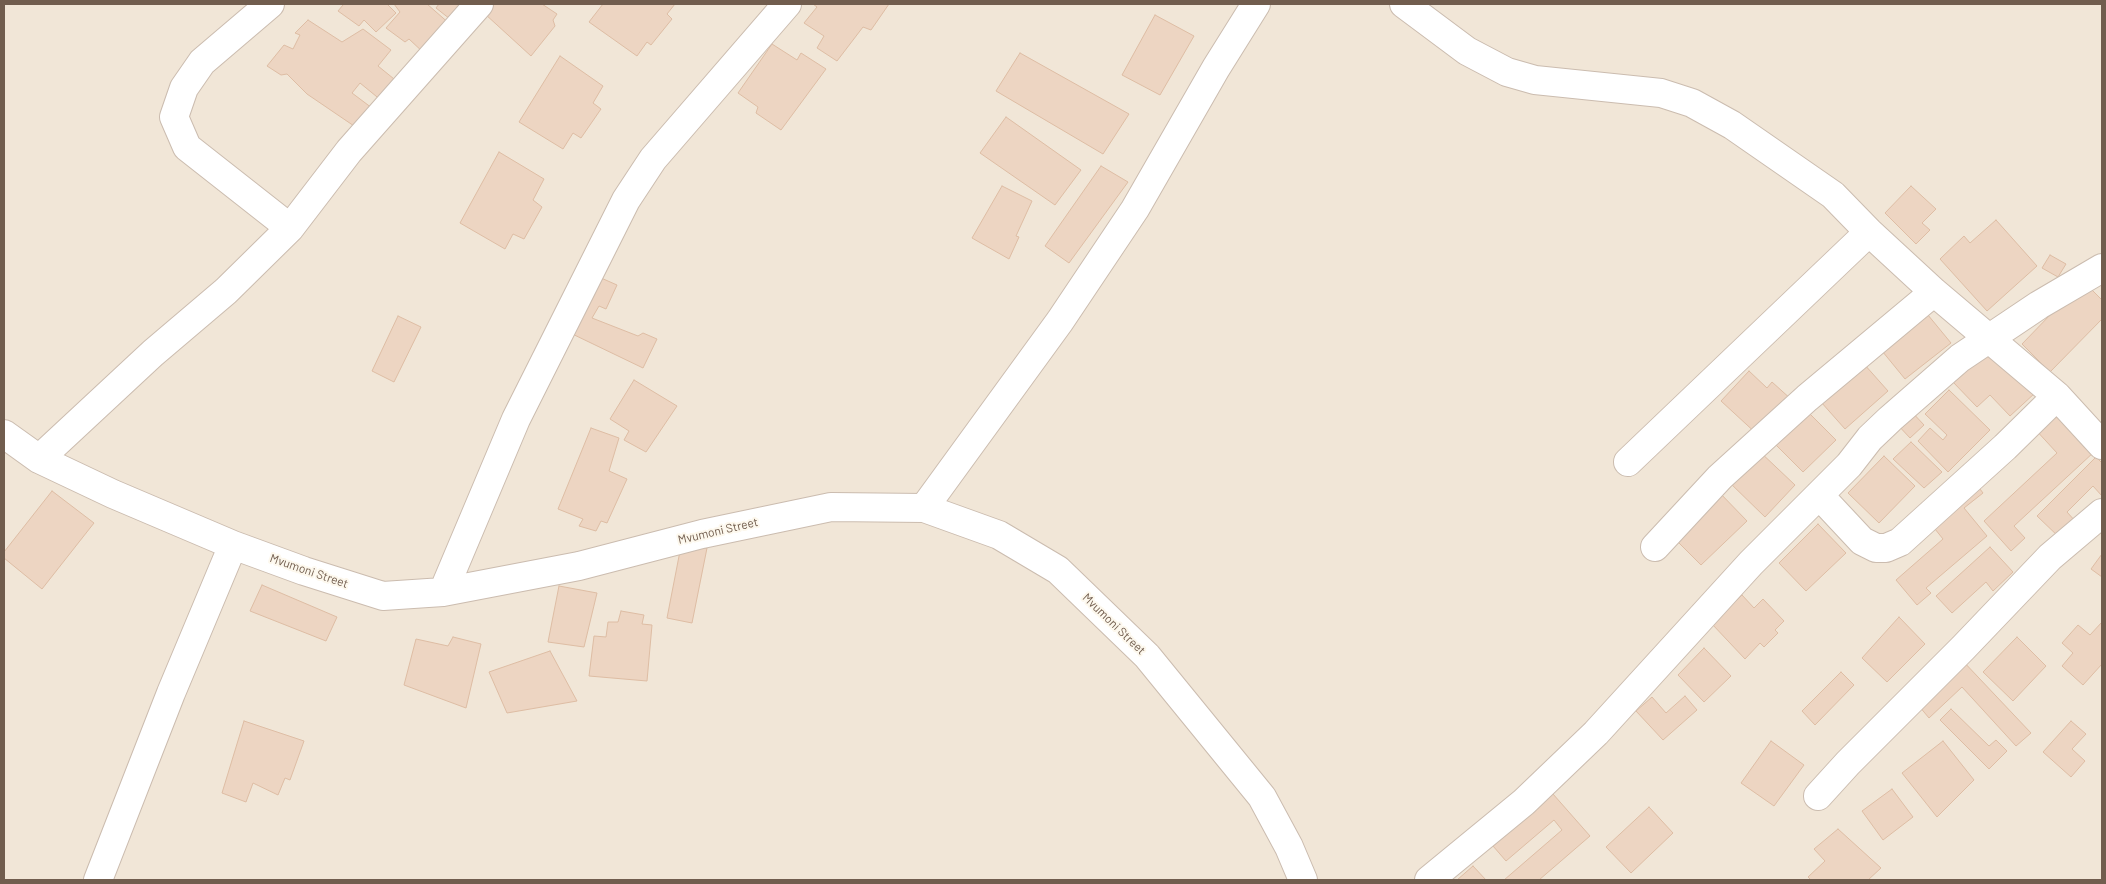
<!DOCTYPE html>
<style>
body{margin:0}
#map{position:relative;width:2106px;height:884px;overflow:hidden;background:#faf4e7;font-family:Barlow,sans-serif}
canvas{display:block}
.frame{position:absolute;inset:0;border:5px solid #715d4e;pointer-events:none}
</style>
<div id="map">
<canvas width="2106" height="884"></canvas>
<div class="frame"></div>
</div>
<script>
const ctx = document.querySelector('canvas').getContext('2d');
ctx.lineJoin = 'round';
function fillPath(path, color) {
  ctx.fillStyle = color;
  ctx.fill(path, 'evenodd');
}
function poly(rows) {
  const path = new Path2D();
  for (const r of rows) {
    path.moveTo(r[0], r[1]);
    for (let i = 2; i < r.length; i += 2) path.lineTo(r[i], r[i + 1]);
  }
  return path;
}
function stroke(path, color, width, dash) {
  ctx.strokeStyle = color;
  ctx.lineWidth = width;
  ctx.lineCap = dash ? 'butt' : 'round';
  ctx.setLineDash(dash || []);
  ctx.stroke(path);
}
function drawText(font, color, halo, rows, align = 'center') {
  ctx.font = font + ' Barlow,sans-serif';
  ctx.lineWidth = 4;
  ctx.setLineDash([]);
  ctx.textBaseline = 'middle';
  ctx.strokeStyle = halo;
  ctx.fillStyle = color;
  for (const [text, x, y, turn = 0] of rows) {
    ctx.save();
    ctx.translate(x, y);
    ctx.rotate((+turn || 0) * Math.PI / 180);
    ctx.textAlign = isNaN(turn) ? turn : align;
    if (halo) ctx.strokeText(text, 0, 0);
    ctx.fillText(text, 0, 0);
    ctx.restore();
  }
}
fillPath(poly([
 [4,4,2102,4,2102,880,4,880]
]), '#f1e6d7');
const building = poly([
 [342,4,387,4,396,13,376,32,364,20,359,26,338,11,343,5,342,4],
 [394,4,427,4,451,25,425,54,409,39,405,42,386,28,400,12,394,4],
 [439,4,464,4,450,19,436,8,439,4],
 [494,4,542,4,557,14,553,20,555,26,531,56,485,14,494,4],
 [603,4,675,4,667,14,672,19,651,45,647,42,637,56,589,22,603,4],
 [813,4,889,4,871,30,863,27,837,61,817,48,824,36,804,23,817,7,813,4],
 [1155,15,1194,36,1160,95,1122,75,1155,15],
 [308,20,342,42,363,29,391,50,378,66,399,83,382,101,360,83,352,93,372,108,357,128,307,94,287,74,281,75,267,66,284,45,293,49,300,35,295,33,308,20],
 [772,44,797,60,801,53,826,69,781,130,756,113,758,107,738,93,772,44],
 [1020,53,1129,114,1103,154,996,91,1020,53],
 [560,56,603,86,593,103,601,109,581,138,573,133,563,149,519,122,560,56],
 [1006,117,1081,170,1055,205,980,153,1006,117],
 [499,152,544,179,533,200,542,207,524,239,513,234,505,249,460,223,499,152],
 [1101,166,1128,182,1069,263,1045,246,1101,166],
 [1002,186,1032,201,1016,236,1019,237,1009,259,972,238,1002,186],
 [1911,186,1936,209,1922,223,1930,230,1916,244,1885,213,1911,186],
 [1996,220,2037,266,1987,311,1940,259,1964,236,1970,243,1996,220],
 [2050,255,2066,264,2058,277,2042,268,2050,255],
 [592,274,617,285,606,309,599,306,592,318,638,336,643,333,657,339,643,368,564,330,592,274],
 [2083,281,2102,300,2102,319,2050,372,2022,344,2083,281],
 [1923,309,1951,343,1905,379,1878,346,1923,309],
 [398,316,421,327,394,382,372,371,398,316],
 [1986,351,2035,393,2010,416,1990,395,1977,407,1953,382,1986,351],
 [1864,364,1888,391,1845,429,1821,402,1864,364],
 [1749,371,1767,388,1772,382,1792,400,1759,436,1721,401,1749,371],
 [634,380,677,406,646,452,624,440,629,431,610,419,634,380],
 [1949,390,1990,430,1948,472,1918,441,1930,428,1943,440,1947,435,1925,414,1949,390],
 [1805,409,1836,440,1803,472,1773,442,1805,409],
 [2054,409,2094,452,2014,526,2025,538,2011,551,1984,521,2057,453,2034,428,2054,409],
 [1910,410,1924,425,1910,438,1896,423,1910,410],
 [591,428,619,438,609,471,627,479,607,523,601,521,596,531,579,526,583,519,558,509,591,428],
 [1911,442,1942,472,1924,488,1893,459,1911,442],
 [1758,450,1795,485,1765,517,1728,481,1758,450],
 [1884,456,1915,486,1879,523,1848,493,1884,456],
 [2096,457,2102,463,2102,496,2093,486,2067,512,2076,522,2060,538,2037,516,2096,457],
 [1977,485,1983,493,1964,508,1987,536,1926,588,1931,593,1917,605,1896,580,1943,539,1931,524,1977,485],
 [1717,490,1747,521,1701,565,1671,535,1717,490],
 [52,491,94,523,42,589,4,558,4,552,52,491],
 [1818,524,1846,553,1806,591,1779,563,1818,524],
 [681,546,707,548,692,623,667,618,681,546],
 [1990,547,2013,572,1993,591,1986,582,1952,613,1936,596,1990,547],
 [2102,554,2102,577,2091,569,2102,554],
 [262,585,337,617,326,641,250,611,262,585],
 [559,586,597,593,584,647,548,642,559,586],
 [1742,595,1754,608,1763,599,1784,621,1775,630,1778,633,1764,647,1760,643,1745,659,1712,624,1742,595],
 [621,611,644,615,642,624,652,625,647,681,589,676,594,636,606,637,608,622,618,622,621,611],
 [1899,617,1925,644,1887,682,1862,658,1899,617],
 [2102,622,2102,664,2083,685,2062,666,2073,653,2062,643,2078,625,2090,635,2102,622],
 [453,637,481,644,466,708,404,685,416,639,448,646,453,637],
 [2017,637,2046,666,2013,701,1983,672,2017,637],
 [1704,648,1731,676,1704,702,1678,675,1704,648],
 [550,651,577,701,507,713,489,672,550,651],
 [1961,659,2031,733,2016,746,1962,687,1929,718,1914,700,1961,659],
 [1841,672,1854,685,1815,725,1802,711,1841,672],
 [1685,696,1697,710,1663,740,1636,711,1652,697,1666,713,1685,696],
 [1951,709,1989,746,1996,740,2007,751,1989,769,1940,720,1951,709],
 [244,721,304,741,290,780,285,778,278,795,253,783,246,802,222,793,244,721],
 [2071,721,2086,734,2072,749,2085,761,2071,777,2043,752,2071,721],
 [1771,741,1804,765,1774,806,1741,783,1771,741],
 [1943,741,1974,780,1937,817,1902,773,1943,741],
 [1892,789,1913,817,1883,840,1862,811,1892,789],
 [1553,794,1590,836,1539,880,1504,880,1562,830,1554,820,1506,861,1493,846,1553,794],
 [1649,807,1673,833,1631,873,1606,847,1649,807],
 [1838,829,1881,868,1868,880,1811,880,1808,877,1825,861,1814,849,1838,829],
 [1473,866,1486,880,1457,880,1473,866]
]);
fillPath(building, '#edd5c2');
stroke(building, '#debda4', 1);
const street = poly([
 [270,4,202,62,184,88,174,117,187,147,290,228],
 [1404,4,1467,51,1507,72,1535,80,1661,93,1692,103,1732,125,1833,195,1869,232,1934,292,2057,396,2102,445],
 [4,434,39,459,113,494,233,545,304,571,383,596,443,592,579,566,702,534,831,507,924,508,999,535,1058,570,1147,656,1262,797,1289,847,1303,880],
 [39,459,153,353,226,291,290,228,349,151,479,4],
 [1628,462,1869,232],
 [1819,495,1862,541,1876,548,1886,548,1900,542,2005,447,2057,396],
 [924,508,1060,321,1135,209,1216,68,1256,4],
 [1655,547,1720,477,1807,398,1934,292],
 [443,592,516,419,626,200,653,159,787,4],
 [1818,796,1848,763,1963,648,2050,557,2102,513],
 [98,880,171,693,233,545],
 [1429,880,1524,802,1596,733,1751,563,1849,465,1870,438,1890,419,1960,358,2039,305,2102,268]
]);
stroke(street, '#cbbcaf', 30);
stroke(street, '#fff', 28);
drawText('12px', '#715d4e', '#fdf8ed', [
 ["Mvumoni Street",718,531,-13],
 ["Mvumoni Street",309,571,19],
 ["Mvumoni Street",1114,624,44]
]);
</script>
